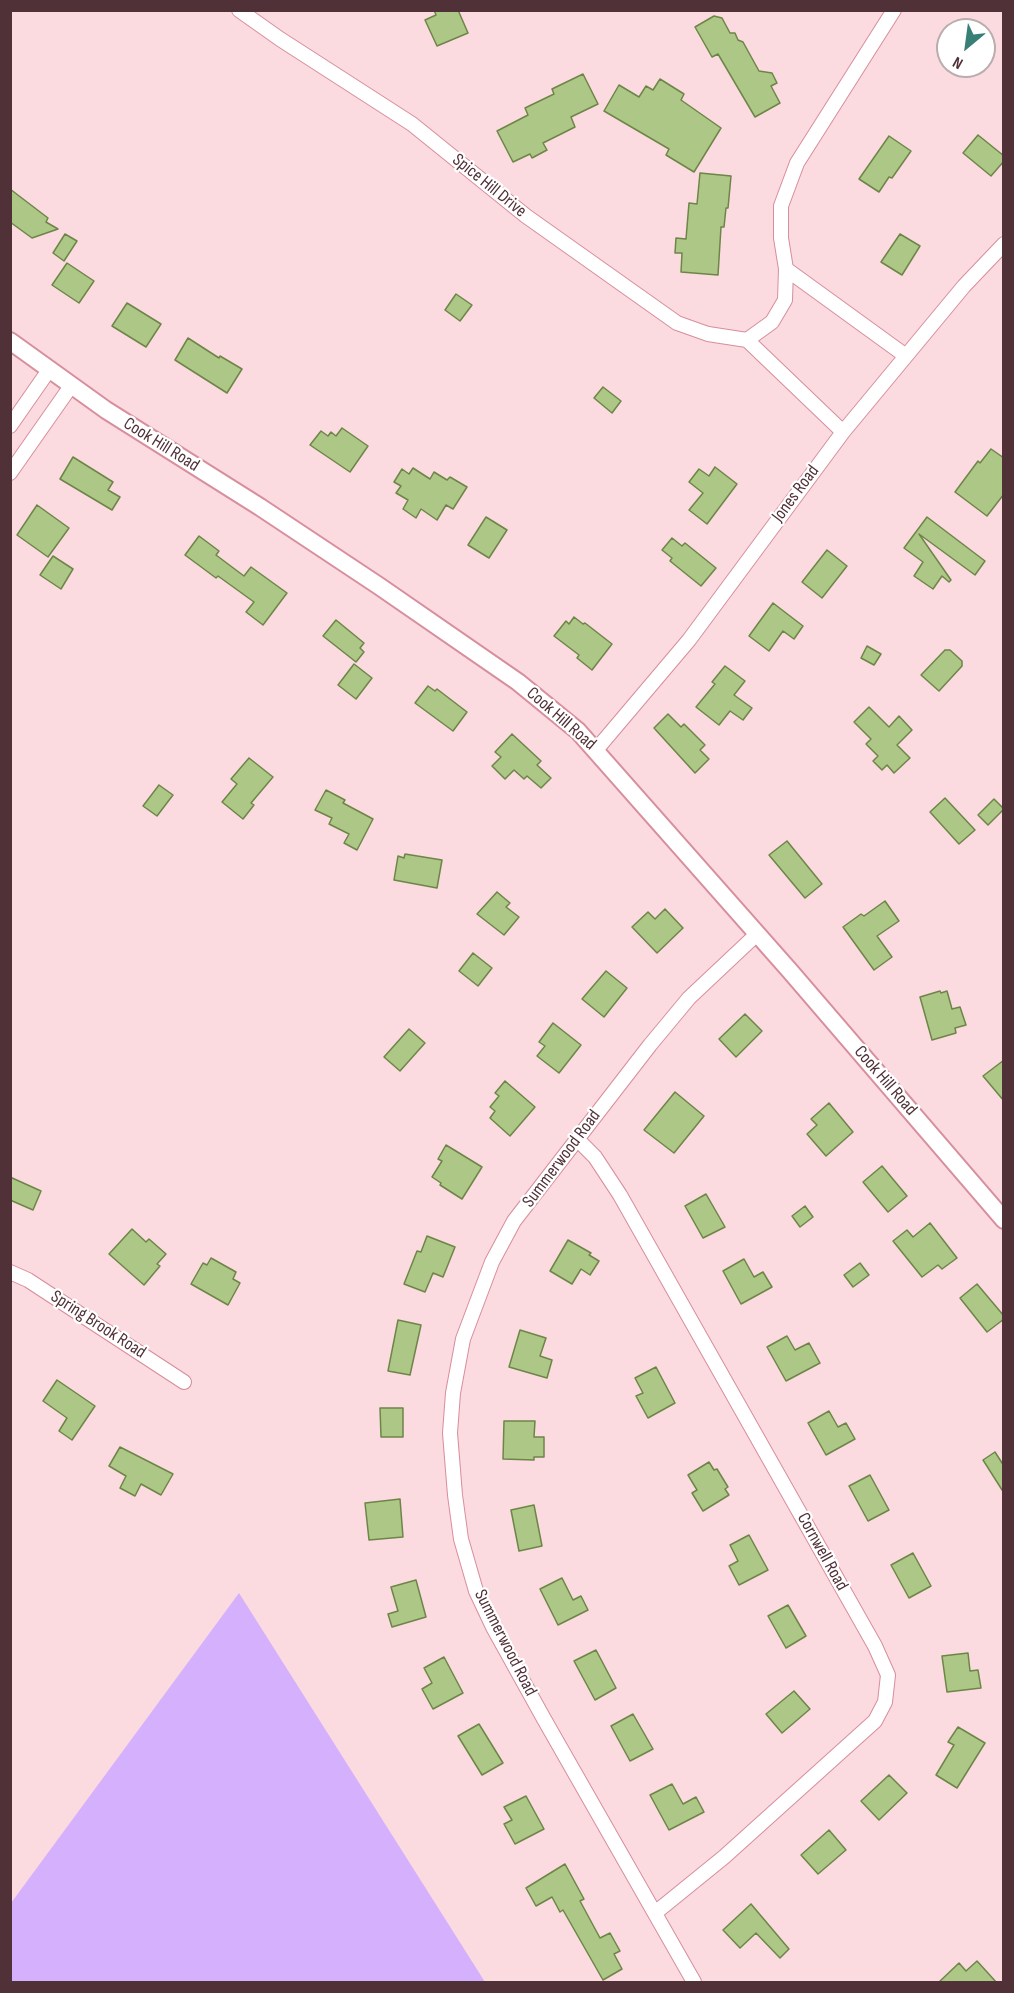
<!DOCTYPE html>
<style>
body{margin:0}
#map{position:relative;width:1014px;height:1993px;overflow:hidden;background:#fbdae0;font-family:"Sofia Sans Condensed",sans-serif}
canvas{display:block}
.frame{position:absolute;inset:0;border:12px solid #4f3137;pointer-events:none}
.north{position:absolute;left:936px;top:18px;width:60px;height:60px;box-sizing:border-box;background:#fff;border:2px solid #b9adaf;border-radius:50%;rotate:209deg;font-size:16px;font-weight:700;line-height:24px;text-align:center;color:#4f3137}
.north::after{content:'';display:block;margin:auto;width:21px;height:27px;background:#387f77;clip-path:polygon(50% 0,100% 100%,50% 72%,0 100%)}
</style>
<div id="map">
<canvas width="1014" height="1993"></canvas>
<div class="frame"></div>
<div class="north">N</div>
</div>
<script>
const ctx = document.querySelector('canvas').getContext('2d');
ctx.lineJoin = 'round';
function fillPath(path, color) {
  ctx.fillStyle = color;
  ctx.fill(path, 'evenodd');
}
function poly(rows) {
  const path = new Path2D();
  for (const r of rows) {
    path.moveTo(r[0], r[1]);
    for (let i = 2; i < r.length; i += 2) path.lineTo(r[i], r[i + 1]);
  }
  return path;
}
function stroke(path, color, width, dash) {
  ctx.strokeStyle = color;
  ctx.lineWidth = width;
  ctx.lineCap = dash ? 'butt' : 'round';
  ctx.setLineDash(dash || []);
  ctx.stroke(path);
}
function drawText(font, color, halo, rows, align = 'center') {
  ctx.font = font + ' "Sofia Sans Condensed",sans-serif';
  ctx.lineWidth = 4.5;
  ctx.setLineDash([]);
  ctx.textBaseline = 'middle';
  ctx.strokeStyle = halo;
  ctx.fillStyle = color;
  for (const [text, x, y, turn = 0] of rows) {
    ctx.save();
    ctx.translate(x, y);
    ctx.rotate((+turn || 0) * Math.PI / 180);
    ctx.textAlign = isNaN(turn) ? turn : align;
    if (halo) ctx.strokeText(text, 0, 0);
    ctx.fillText(text, 0, 0);
    ctx.restore();
  }
}
fillPath(poly([
 [239,1593,485,1982,11,1982,11,1903]
]), '#d5b1fd');
const building = poly([
 [434,10,458,10,468,33,437,46,425,20,436,15,434,10],
 [714,16,722,18,730,33,735,33,738,40,743,42,759,71,772,73,777,83,771,86,780,103,755,117,718,54,712,57,695,27,714,16],
 [583,74,598,104,571,117,575,127,543,143,547,150,532,158,530,154,513,162,497,131,528,115,525,108,554,94,552,89,583,74],
 [660,79,684,94,681,100,721,128,694,172,666,155,669,149,604,111,619,85,639,97,646,86,653,90,660,79],
 [978,135,1004,156,1004,161,991,176,963,153,978,135],
 [889,136,911,151,892,178,889,177,879,192,859,179,889,136],
 [700,173,731,176,728,208,726,208,724,227,721,227,718,275,681,272,682,253,675,253,676,238,686,239,689,203,697,204,700,173],
 [10,189,48,218,46,222,58,229,32,238,10,222,10,189],
 [65,234,77,241,64,261,53,253,65,234],
 [900,234,920,246,902,275,881,262,900,234],
 [67,263,94,281,79,303,52,285,67,263],
 [456,294,472,305,460,321,445,310,456,294],
 [127,303,161,324,146,347,112,326,127,303],
 [188,338,219,358,220,356,242,369,227,393,175,360,188,338],
 [603,387,621,401,612,413,594,398,603,387],
 [342,428,368,446,350,472,310,445,321,431,328,436,331,432,336,436,342,428],
 [991,449,1004,458,1004,494,987,516,955,492,978,461,980,463,991,449],
 [73,457,113,482,108,490,120,497,112,510,60,479,73,457],
 [715,467,737,484,707,524,689,510,703,493,689,482,699,469,709,476,715,467],
 [413,468,430,479,434,472,447,480,450,477,467,487,453,509,446,505,437,520,421,509,416,518,403,509,408,500,396,493,401,486,394,482,402,469,409,474,413,468],
 [37,505,69,528,48,557,17,535,37,505],
 [486,517,507,530,489,558,468,545,486,517],
 [927,517,985,561,975,575,919,534,951,580,949,582,942,576,933,589,914,576,923,562,904,548,927,517],
 [199,536,219,551,216,555,244,576,251,567,287,593,263,625,246,612,254,602,218,576,216,578,185,555,199,536],
 [672,538,682,546,685,543,716,568,701,586,670,561,672,558,662,550,672,538],
 [827,550,847,566,822,598,802,582,827,550],
 [53,556,73,569,61,589,40,575,53,556],
 [773,603,803,626,794,639,783,631,769,651,749,636,773,603],
 [574,617,583,624,585,623,612,644,592,670,577,658,579,655,554,636,566,621,569,624,574,617],
 [336,620,364,643,360,648,364,652,356,662,323,636,336,620],
 [867,646,881,654,874,665,861,658,867,646],
 [945,650,950,650,962,661,962,666,939,691,921,675,945,650],
 [354,664,372,678,356,699,338,685,354,664],
 [725,666,745,681,734,695,752,708,743,720,730,711,719,725,696,707,715,684,712,682,725,666],
 [428,686,435,691,437,689,467,712,453,731,415,703,428,686],
 [869,707,889,727,899,716,912,730,897,745,910,758,894,773,887,765,882,770,873,761,878,756,866,744,871,739,854,722,869,707],
 [668,714,681,727,684,724,705,745,700,750,709,759,695,773,654,728,668,714],
 [512,734,541,761,537,765,551,778,541,788,527,776,524,779,514,770,505,779,492,766,501,757,495,752,512,734],
 [249,758,273,777,251,803,254,805,243,819,222,802,237,784,231,779,249,758],
 [159,785,173,795,157,816,143,806,159,785],
 [326,790,345,800,343,803,373,819,357,850,344,843,349,834,329,824,332,818,315,810,326,790],
 [945,798,975,830,959,844,930,812,945,798],
 [994,799,1004,809,988,825,978,815,994,799],
 [787,841,822,884,805,898,769,855,787,841],
 [405,854,442,860,437,888,394,880,398,856,404,858,405,854],
 [497,892,510,903,506,907,519,917,504,935,477,914,497,892],
 [885,901,899,921,877,936,892,957,874,970,843,927,861,914,864,916,885,901],
 [665,909,683,928,657,953,632,927,648,912,655,919,665,909],
 [473,953,492,968,478,986,459,971,473,953],
 [606,971,627,988,604,1017,582,999,606,971],
 [940,991,941,993,947,991,952,1009,960,1007,966,1025,955,1028,956,1033,932,1040,920,997,940,991],
 [745,1014,762,1031,736,1057,719,1039,745,1014],
 [553,1023,581,1045,559,1073,537,1056,545,1046,539,1042,553,1023],
 [409,1029,425,1043,400,1071,384,1057,409,1029],
 [1004,1060,1004,1101,983,1076,1004,1060],
 [505,1081,535,1107,510,1136,490,1118,495,1111,490,1107,499,1096,495,1093,505,1081],
 [675,1092,704,1116,674,1153,644,1130,675,1092],
 [829,1103,853,1132,826,1156,807,1134,817,1125,811,1119,829,1103],
 [446,1145,482,1167,462,1199,440,1185,441,1183,432,1177,442,1161,438,1159,446,1145],
 [882,1166,907,1196,888,1212,863,1182,882,1166],
 [10,1177,41,1191,33,1210,10,1200,10,1177],
 [706,1194,725,1227,703,1238,685,1206,706,1194],
 [805,1206,813,1217,800,1227,792,1216,805,1206],
 [930,1223,957,1258,942,1269,938,1265,922,1277,893,1241,907,1230,913,1237,930,1223],
 [132,1229,146,1242,149,1239,166,1254,157,1264,160,1266,144,1285,109,1254,132,1229],
 [427,1236,455,1247,443,1277,433,1273,425,1292,404,1284,417,1251,421,1252,427,1236],
 [568,1240,591,1253,589,1255,599,1261,590,1275,581,1269,572,1284,550,1271,568,1240],
 [211,1258,236,1272,233,1279,240,1283,228,1305,191,1284,203,1263,207,1265,211,1258],
 [744,1259,754,1277,763,1272,772,1287,741,1304,723,1271,744,1259],
 [860,1263,869,1275,853,1287,844,1275,860,1263],
 [977,1284,1004,1316,1004,1319,987,1332,960,1298,977,1284],
 [398,1320,421,1325,410,1375,388,1371,398,1320],
 [520,1330,546,1338,540,1356,552,1360,547,1378,509,1367,520,1330],
 [787,1336,795,1350,809,1343,820,1363,786,1381,767,1347,787,1336],
 [656,1367,675,1403,648,1418,636,1396,643,1393,635,1378,656,1367],
 [57,1380,95,1406,72,1440,59,1431,67,1418,43,1401,57,1380],
 [380,1408,403,1408,403,1437,381,1437,380,1408],
 [829,1411,838,1427,846,1423,855,1439,826,1455,808,1423,829,1411],
 [504,1421,535,1421,534,1437,544,1437,544,1457,534,1457,534,1460,503,1459,504,1421],
 [120,1447,173,1474,161,1495,141,1484,135,1496,120,1488,126,1476,109,1466,120,1447],
 [995,1452,1004,1466,1004,1493,983,1460,995,1452],
 [709,1462,714,1470,717,1469,728,1487,725,1489,729,1495,703,1511,692,1493,697,1490,688,1475,709,1462],
 [870,1475,889,1510,868,1521,849,1486,870,1475],
 [400,1499,403,1537,369,1540,365,1503,400,1499],
 [534,1505,542,1546,519,1551,511,1510,534,1505],
 [749,1535,768,1570,739,1585,729,1566,738,1561,730,1545,749,1535],
 [913,1553,931,1586,909,1598,891,1565,913,1553],
 [562,1578,573,1600,581,1596,588,1610,558,1625,540,1589,562,1578],
 [416,1580,426,1617,392,1627,388,1614,398,1611,391,1587,416,1580],
 [788,1605,806,1636,786,1648,768,1616,788,1605],
 [596,1650,616,1688,595,1700,574,1661,596,1650],
 [968,1653,970,1671,978,1670,981,1688,947,1692,942,1656,968,1653],
 [444,1657,463,1693,433,1709,422,1689,432,1683,424,1668,444,1657],
 [794,1691,810,1709,782,1733,766,1714,794,1691],
 [633,1714,653,1749,630,1761,611,1726,633,1714],
 [479,1724,503,1763,482,1775,458,1736,479,1724],
 [958,1727,985,1743,957,1788,936,1775,954,1745,948,1742,958,1727],
 [889,1775,907,1793,879,1820,861,1801,889,1775],
 [672,1784,683,1804,696,1797,704,1812,669,1830,650,1795,672,1784],
 [526,1796,544,1829,515,1844,504,1824,512,1820,504,1807,526,1796],
 [829,1830,846,1850,818,1874,801,1855,829,1830],
 [565,1864,584,1899,580,1901,600,1938,610,1933,620,1951,614,1954,622,1969,603,1980,563,1910,560,1912,552,1897,536,1906,526,1888,565,1864],
 [751,1904,789,1949,780,1958,756,1933,740,1948,723,1930,751,1904],
 [977,1961,997,1983,938,1983,959,1963,966,1971,977,1961]
]);
fillPath(building, '#adc786');
stroke(building, '#6e8548', 1.5);
const minor = poly([
 [239,10,280,39,412,124,526,216,677,323,708,334,747,340,843,432],
 [786,269,906,356],
 [747,340,772,322,785,300,786,269,781,238,781,206,797,163,894,10],
 [10,426,49,370],
 [10,473,71,386],
 [596,750,689,640,843,432,964,286,1004,244],
 [577,1139,595,1157,620,1195,875,1646,888,1675,885,1702,875,1721,724,1857,655,1913],
 [10,1272,28,1280,184,1382],
 [694,1982,544,1719,493,1627,476,1591,461,1539,455,1495,450,1433,453,1393,463,1339,492,1262,514,1221,650,1045,689,998,757,934]
]);
const tertiary = poly([
 [10,341,106,410,260,507,379,586,518,682,578,731,790,971,1004,1220]
]);
stroke(minor, '#d78e9d', 16);
stroke(tertiary, '#d78e9d', 20);
stroke(minor, '#fff', 14);
stroke(tertiary, '#fff', 16);
drawText('18px', '#4f3137', '#fff', [
 ["Spice Hill Drive",489,186,39],
 ["Cook Hill Road",161,445,32],
 ["Jones Road",796,494,-53],
 ["Cook Hill Road",561,719,41],
 ["Cook Hill Road",885,1081,49],
 ["Summerwood Road",562,1159,-53],
 ["Spring Brook Road",98,1325,33],
 ["Cornwell Road",822,1552,61],
 ["Summerwood Road",505,1643,63]
]);
</script>
